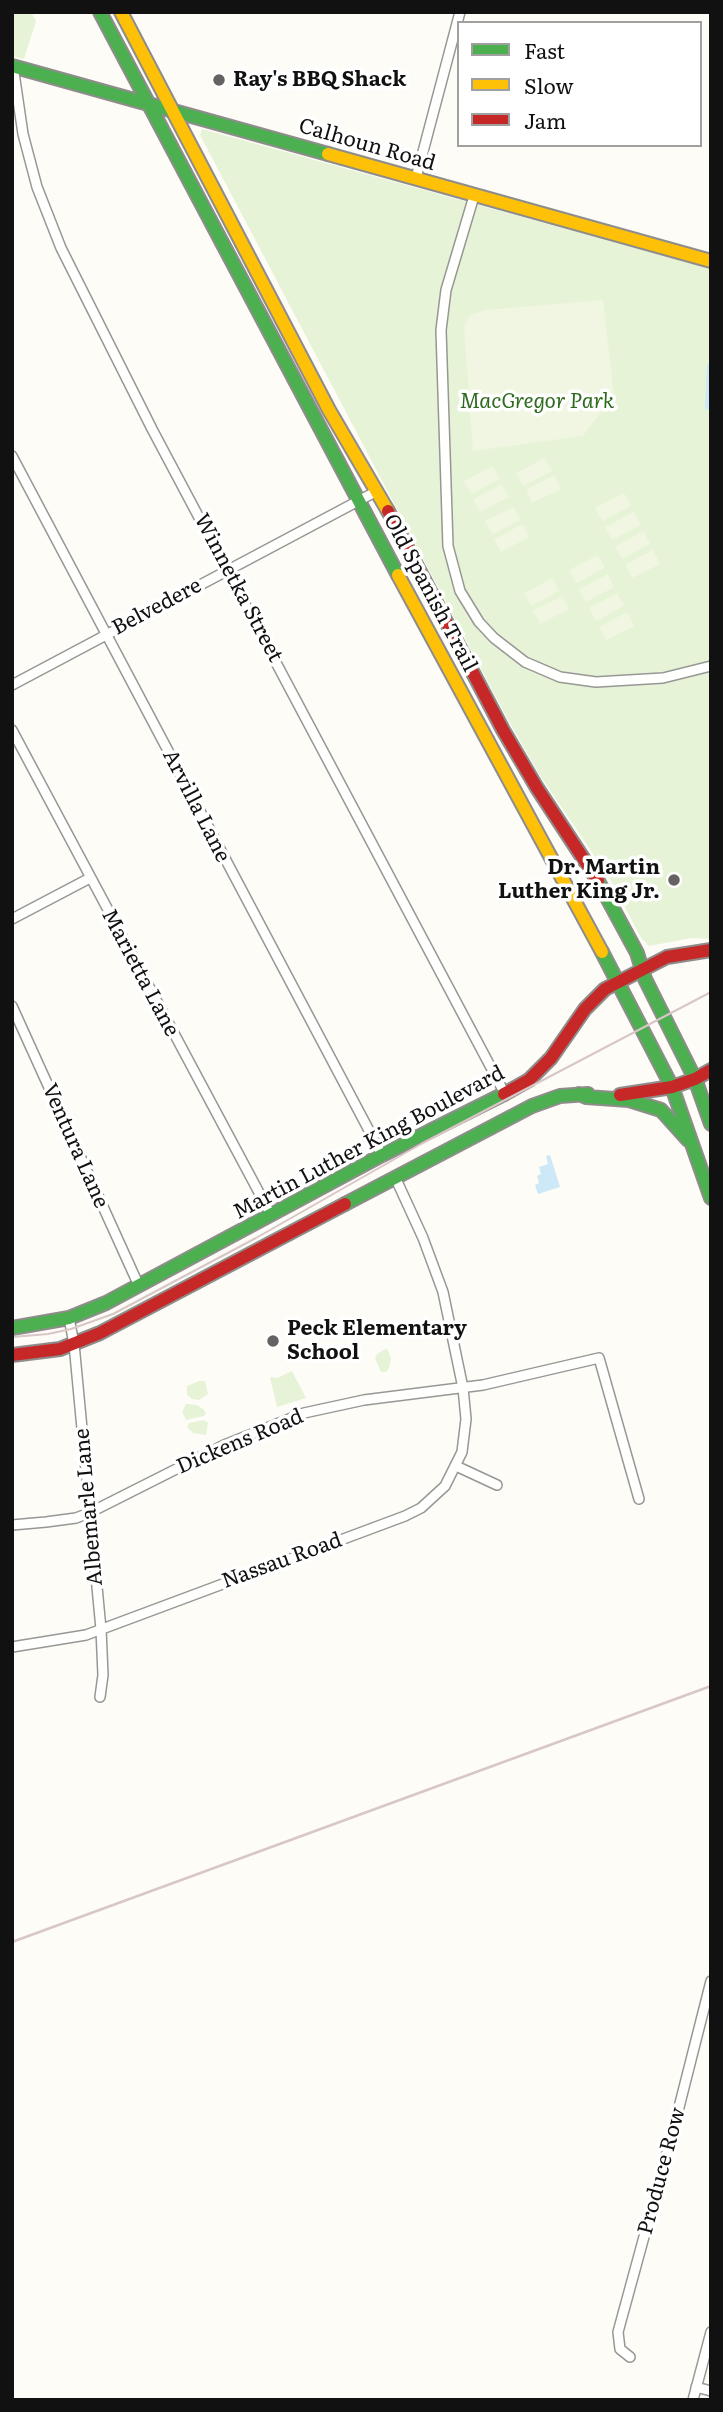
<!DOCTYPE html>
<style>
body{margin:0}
#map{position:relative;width:723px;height:2412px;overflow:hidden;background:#fdfcf7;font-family:Literata,serif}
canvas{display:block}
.frame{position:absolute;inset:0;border:14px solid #111;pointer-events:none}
.legend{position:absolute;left:457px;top:21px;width:245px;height:126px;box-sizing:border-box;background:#fff;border:2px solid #a0a0a0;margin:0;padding:9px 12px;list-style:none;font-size:21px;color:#111}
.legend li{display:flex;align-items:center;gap:14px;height:35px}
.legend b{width:35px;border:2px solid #a0a0a0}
</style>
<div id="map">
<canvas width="723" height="2412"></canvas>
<div class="frame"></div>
<ul class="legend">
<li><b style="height:9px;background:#4caf50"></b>Fast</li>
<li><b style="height:9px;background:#ffc107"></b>Slow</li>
<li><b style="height:9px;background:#c62828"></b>Jam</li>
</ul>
</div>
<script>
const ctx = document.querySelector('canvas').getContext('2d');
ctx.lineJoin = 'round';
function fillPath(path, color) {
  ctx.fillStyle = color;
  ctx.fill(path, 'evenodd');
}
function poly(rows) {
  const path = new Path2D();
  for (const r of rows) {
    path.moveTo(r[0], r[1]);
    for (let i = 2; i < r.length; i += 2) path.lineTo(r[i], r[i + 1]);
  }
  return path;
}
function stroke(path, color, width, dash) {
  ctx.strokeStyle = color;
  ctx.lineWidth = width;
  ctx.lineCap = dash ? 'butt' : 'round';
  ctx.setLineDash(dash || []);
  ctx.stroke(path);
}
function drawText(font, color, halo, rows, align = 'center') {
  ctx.font = font + ' Literata,serif';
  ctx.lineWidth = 7;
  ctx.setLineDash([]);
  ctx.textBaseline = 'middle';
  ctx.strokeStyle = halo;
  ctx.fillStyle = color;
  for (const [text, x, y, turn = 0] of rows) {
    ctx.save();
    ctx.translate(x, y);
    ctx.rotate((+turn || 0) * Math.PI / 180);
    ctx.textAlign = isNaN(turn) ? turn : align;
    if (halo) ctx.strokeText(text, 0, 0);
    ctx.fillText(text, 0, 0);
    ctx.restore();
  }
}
fillPath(poly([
 [12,12,31,12,36,21,24,59,12,56],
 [202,129,711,269,711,939,692,938,649,946,641,938,610,879,539,774,508,720,200,135],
 [385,1349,388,1350,391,1358,389,1368,386,1372,381,1372,375,1358,377,1354],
 [292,1371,306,1398,277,1407,270,1377,277,1378],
 [199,1381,205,1381,208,1394,199,1400,192,1399,187,1395,187,1386],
 [186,1404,197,1405,203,1409,206,1413,204,1416,186,1420,182,1412],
 [204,1420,208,1423,206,1435,193,1433,187,1427,189,1423]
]), '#e7f3d7');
fillPath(poly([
 [603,300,614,395,583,436,473,451,464,327,470,315,486,310],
 [545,458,552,471,523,486,516,473],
 [493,466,500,479,471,494,464,481],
 [554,475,561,489,532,503,526,490],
 [502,484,509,497,480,512,473,499],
 [624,493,631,506,602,521,595,508],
 [514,507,520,520,492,534,485,521],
 [634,512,641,525,612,540,605,527],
 [523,524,529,537,501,552,494,539],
 [644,531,650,544,622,559,615,546],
 [653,550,660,564,632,578,625,565],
 [598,555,605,568,576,583,569,570],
 [608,574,614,587,586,602,579,589],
 [553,578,559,591,531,606,524,593],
 [617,593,624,606,596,621,589,608],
 [562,596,569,609,540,624,533,611],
 [627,612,634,626,606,640,599,627]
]), '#f0f6e1');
fillPath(poly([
 [711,362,711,410,705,409,707,365],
 [550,1155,560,1187,538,1194,535,1185,539,1183,537,1176,541,1174,539,1167,548,1164,546,1156]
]), '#cde8f7');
const street = poly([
 [13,66,23,134,37,187,61,248,152,429,505,1094],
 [416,178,460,12],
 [474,196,446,290,441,330,448,546,460,591,479,622,494,638,525,662,560,677,596,682,663,678,711,666],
 [12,456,382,1155],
 [12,685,377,491],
 [12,730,271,1215],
 [12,919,90,878],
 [12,1006,139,1286],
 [69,1318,74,1344,101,1629,103,1675,100,1697],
 [456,1466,497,1485],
 [12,1525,46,1522,76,1518,89,1513,224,1445,304,1413,364,1400,483,1385,599,1358,639,1499],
 [12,1647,86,1635,405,1516,421,1508,445,1486,462,1452,466,1419,463,1388,443,1292,423,1238,395,1177],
 [630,2357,620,2349,618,2332,675,2123,711,1981],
 [696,2387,711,2391],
 [693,2400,711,2332]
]);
const fast = poly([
 [100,12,398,575],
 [12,66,328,154],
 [598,881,637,953,645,979,695,1079,711,1124],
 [602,952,672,1087,711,1198],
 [579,1094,586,1097,629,1100,661,1110,688,1140],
 [345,1204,532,1106,560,1096,588,1094],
 [12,1328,69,1318,106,1303,382,1155,504,1094]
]);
const slow = poly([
 [121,12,329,410,388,511],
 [328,154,711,261],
 [398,575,602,952]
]);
const jam = poly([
 [388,511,503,730,537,788,598,881],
 [504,1094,529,1080,551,1058,585,1009,605,989,667,957,711,950],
 [620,1095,672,1087,695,1079,711,1070],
 [12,1355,60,1349,100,1333,345,1204]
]);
stroke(street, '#979795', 12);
stroke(fast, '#8e8d8b', 16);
stroke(slow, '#8e8d8b', 16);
stroke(jam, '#8e8d8b', 16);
stroke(street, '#fffffe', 9);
stroke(fast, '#4caf50', 12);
stroke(slow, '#ffc107', 12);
stroke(jam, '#c62828', 12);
stroke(poly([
 [12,1337,48,1334,71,1329,113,1314,256,1238,421,1144,711,992]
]), '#d9c6c7', 2);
stroke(poly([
 [12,1942,711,1686]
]), '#d9c6c7', 2.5);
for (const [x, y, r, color] of [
 [219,80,7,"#646362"],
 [674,880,7,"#646362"],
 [273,1341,7,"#646362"]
]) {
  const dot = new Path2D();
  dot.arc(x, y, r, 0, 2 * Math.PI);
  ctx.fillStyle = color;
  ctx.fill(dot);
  stroke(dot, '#fff', 2.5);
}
drawText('bold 21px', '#111', '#fff', [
 ["Ray's BBQ Shack",233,80],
 ["Dr. Martin",660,868,"right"],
 ["Luther King Jr.",660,892,"right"],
 ["Peck Elementary",287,1329],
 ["School",287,1353]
], 'left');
drawText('21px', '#111', '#fff', [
 ["Calhoun Road",367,145,16],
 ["Winnetka Street",238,588,62],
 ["Old Spanish Trail",430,593,62],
 ["Belvedere",157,607,-28],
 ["Arvilla Lane",196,806,63],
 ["Marietta Lane",140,973,62],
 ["Martin Luther King Boulevard",369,1143,-28],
 ["Ventura Lane",75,1146,66],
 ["Dickens Road",240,1442,-23],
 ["Albemarle Lane",89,1507,-95],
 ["Nassau Road",282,1561,-20],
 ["Produce Row",662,2171,-75]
]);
drawText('italic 21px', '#2f6b1f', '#fff', [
 ["MacGregor Park",537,402]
]);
</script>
